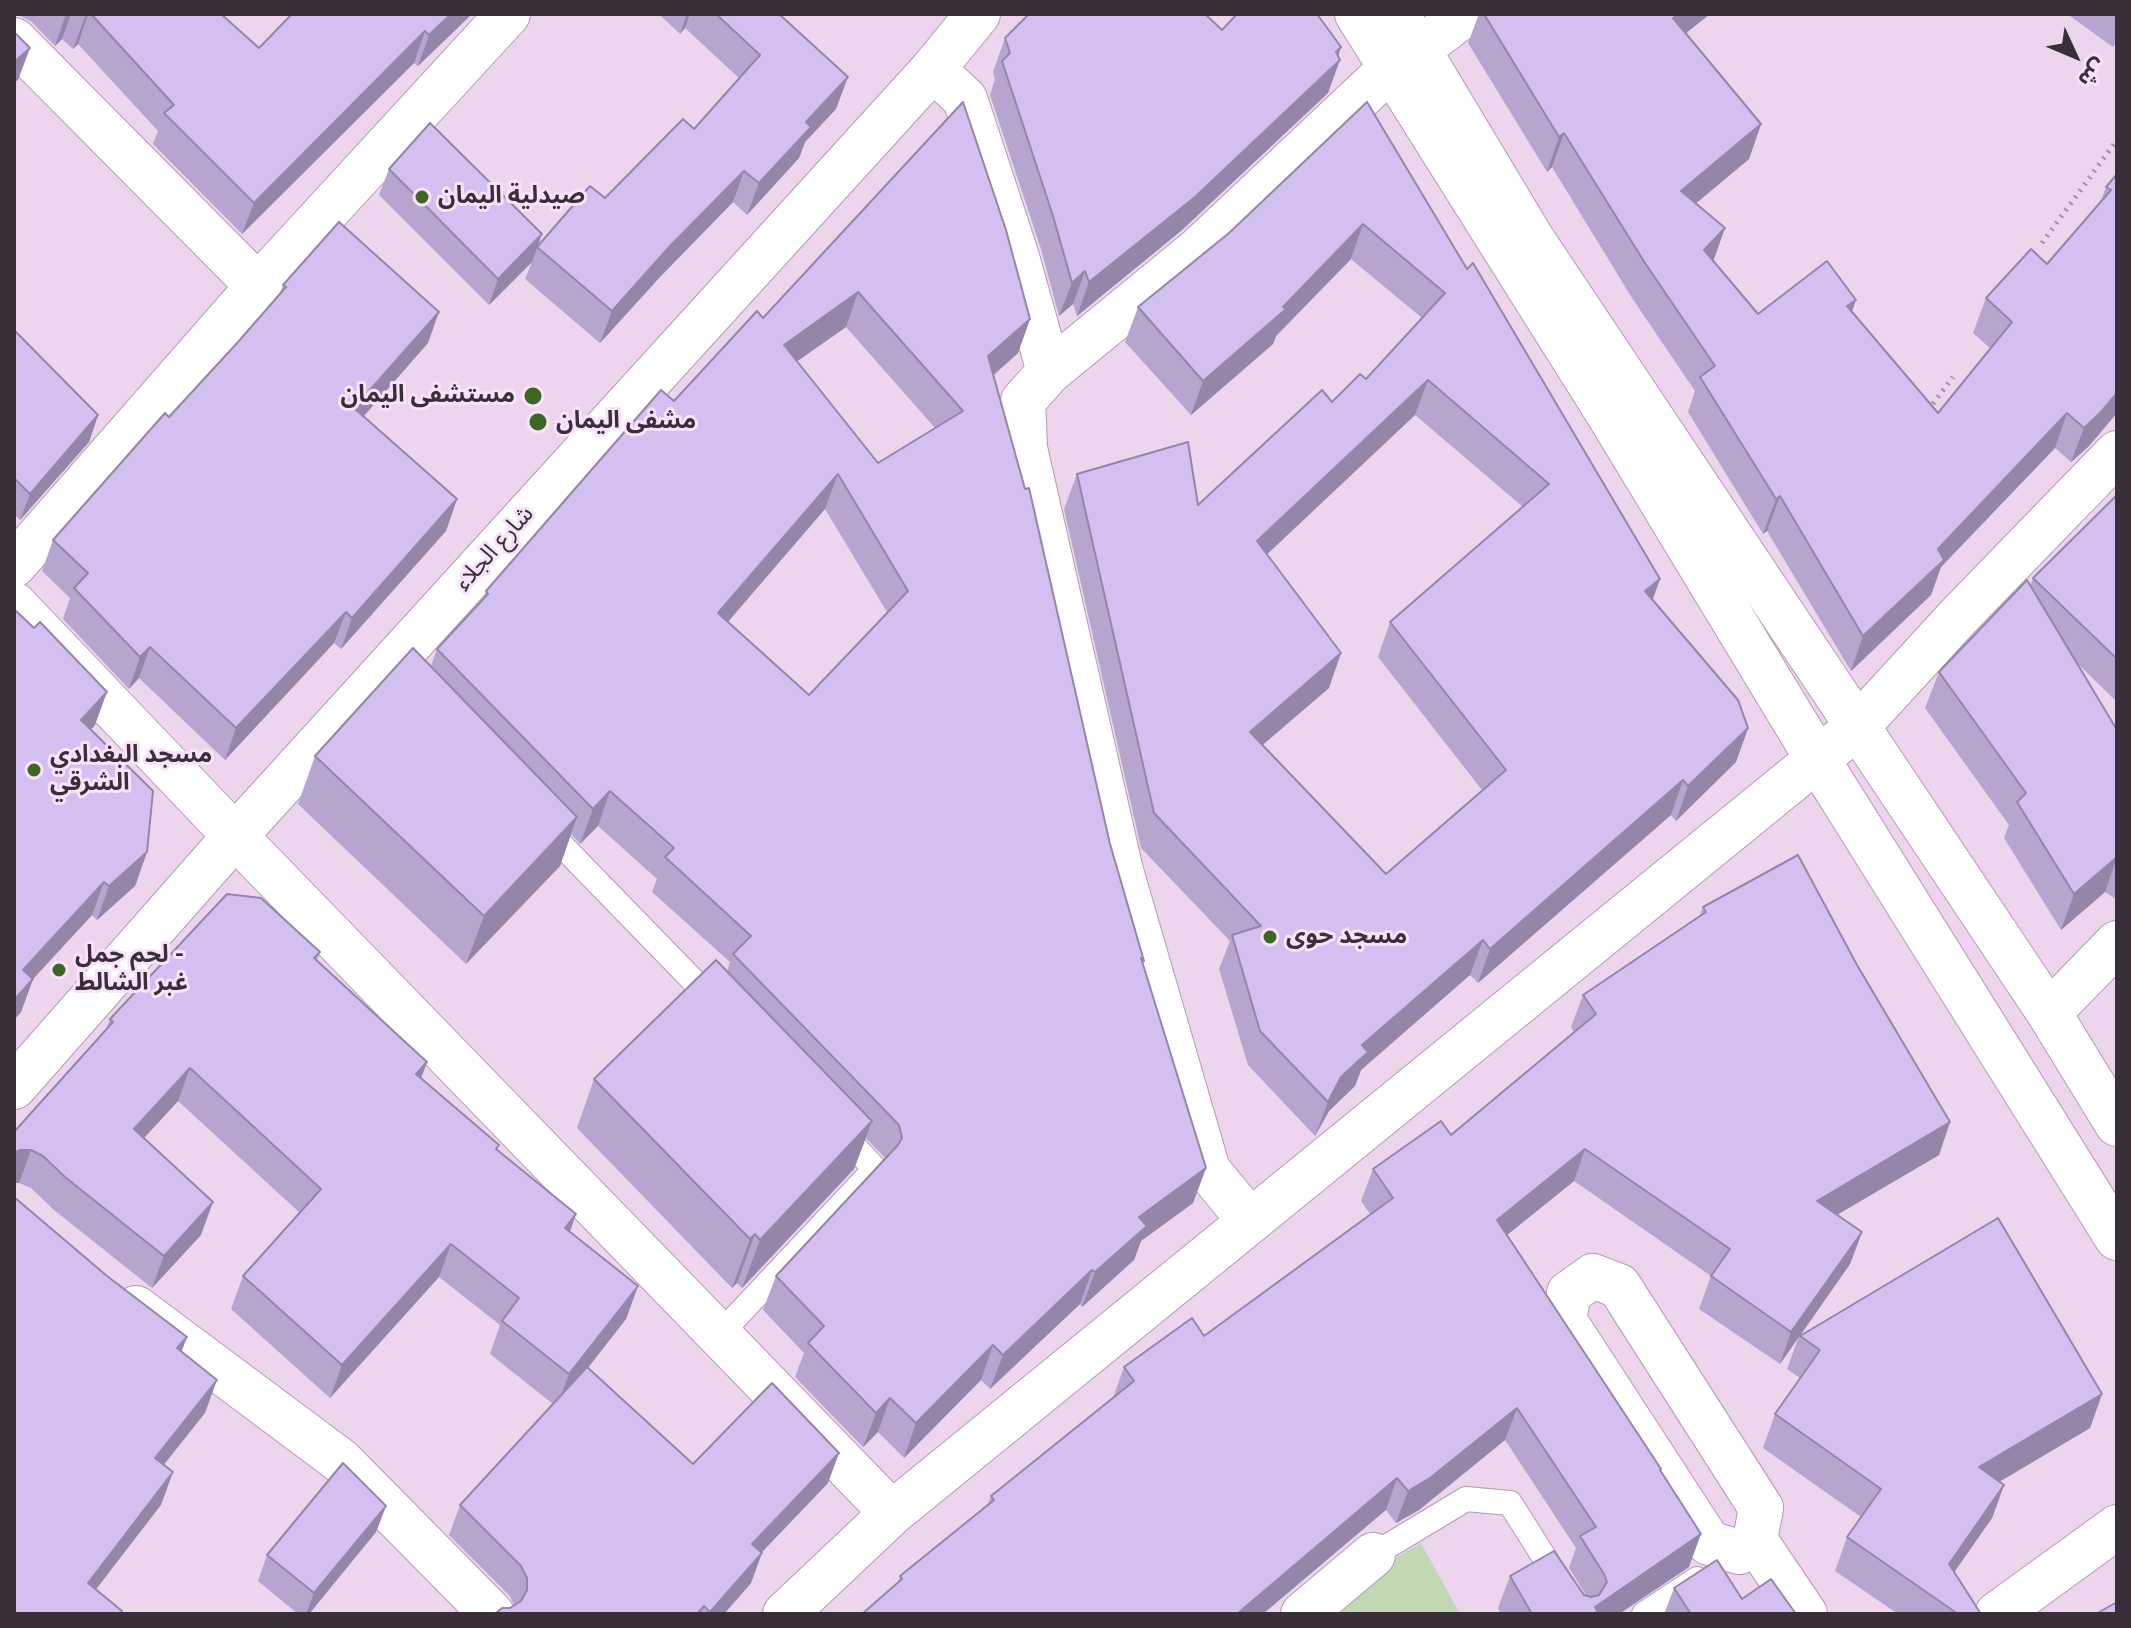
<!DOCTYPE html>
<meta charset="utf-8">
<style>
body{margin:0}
#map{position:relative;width:2131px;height:1628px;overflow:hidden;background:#eed5ee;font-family:Roboto,"Noto Sans Arabic",sans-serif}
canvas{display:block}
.frame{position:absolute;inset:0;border:16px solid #392f39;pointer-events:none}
.north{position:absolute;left:2035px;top:16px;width:80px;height:80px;-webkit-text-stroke:6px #fbe2fc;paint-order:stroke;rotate:134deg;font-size:22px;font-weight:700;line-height:32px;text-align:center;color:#392f39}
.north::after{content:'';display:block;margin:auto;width:28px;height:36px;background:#392f39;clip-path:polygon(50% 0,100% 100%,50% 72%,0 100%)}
</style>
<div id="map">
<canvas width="2131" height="1628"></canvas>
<div class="frame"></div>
<div class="north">ش</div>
</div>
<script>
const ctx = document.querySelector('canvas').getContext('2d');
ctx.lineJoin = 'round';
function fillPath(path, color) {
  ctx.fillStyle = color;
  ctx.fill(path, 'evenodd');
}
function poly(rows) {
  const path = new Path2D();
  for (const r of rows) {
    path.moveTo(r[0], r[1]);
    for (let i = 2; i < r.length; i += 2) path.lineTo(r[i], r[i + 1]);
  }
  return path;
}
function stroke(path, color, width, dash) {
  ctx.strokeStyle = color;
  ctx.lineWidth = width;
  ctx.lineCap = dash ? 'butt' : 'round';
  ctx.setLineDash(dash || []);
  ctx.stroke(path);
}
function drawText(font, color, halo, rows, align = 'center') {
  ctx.font = font + ' Roboto,"Noto Sans Arabic",sans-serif';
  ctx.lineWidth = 6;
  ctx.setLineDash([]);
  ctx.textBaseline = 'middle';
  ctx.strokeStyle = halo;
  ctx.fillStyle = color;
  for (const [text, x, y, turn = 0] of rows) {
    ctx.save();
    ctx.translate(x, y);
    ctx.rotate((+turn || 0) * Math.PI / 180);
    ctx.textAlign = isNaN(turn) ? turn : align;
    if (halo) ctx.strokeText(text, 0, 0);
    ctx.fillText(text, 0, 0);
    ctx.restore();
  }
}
fillPath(poly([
 [1421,1543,1460,1614,1326,1614,1381,1567]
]), '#c2d7b4');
const service = poly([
 [543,826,715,1003],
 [719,1335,875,1169,839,1130],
 [1373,1555,1466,1499,1510,1503,1580,1614],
 [1644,1614,1697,1579]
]);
const minor = poly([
 [14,40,258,286],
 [1418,50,1465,14],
 [933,69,965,99,1017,257,1049,372,1023,401,1025,448,1121,871,1208,1170,1249,1220],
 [1049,372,1199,249,1389,70],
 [14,565,258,286,508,14],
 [14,604,235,836,892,1513],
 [2049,1013,2117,943],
 [136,1308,341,1461,492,1614],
 [1755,1540,1739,1552,1709,1543,1564,1320,1569,1293,1593,1276,1619,1286,1761,1508,1755,1540,1805,1614],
 [785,1614,892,1513,1857,727,1957,618,2117,453],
 [1303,1614,1373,1555],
 [1997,1614,2117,1527]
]);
const tertiary = poly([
 [1357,14,1609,415,1818,760,2117,1238],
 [1397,14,1532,239,2049,1013,2117,1124],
 [14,1087,235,836,933,69,978,14]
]);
stroke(service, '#b29bb3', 26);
stroke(minor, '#b29bb3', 46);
stroke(tertiary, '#b29bb3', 46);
stroke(poly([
 [2042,243,2117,140],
 [1928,410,1953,377]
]), '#a491a4', 5, [2, 6]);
stroke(service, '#fff', 24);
stroke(minor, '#fff', 44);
stroke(tertiary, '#fff', 44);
fillPath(poly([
 [14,14,221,14,259,48,292,14,472,14,418,66,414,63,242,234,153,144,158,131,78,44,73,49,62,39,55,46,32,22,21,16],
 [659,14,779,14,836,109,805,142,799,158,747,215,733,202,659,278,600,343,525,279,532,262,489,305,379,195,389,169,538,246,605,198,694,129,740,79,685,28,680,34],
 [1479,14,1710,14,1686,33,1761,124,1749,159,1696,203,1713,261,1758,314,1852,312,1938,413,1991,349,1973,333,1986,298,2047,264,2101,201,2106,187,2117,174,2117,413,2088,447,2071,462,2055,448,1941,567,1931,595,1851,671,1767,531,1763,534,1688,412,1695,391,1632,298,1552,167,1547,172,1468,43],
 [2067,14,2117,14,2117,47,2115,45,2113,47],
 [1222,30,1341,47,1328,93,1182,230,1077,316,1073,304,1059,316,1041,249,990,95,995,79,993,72,1005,38],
 [963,102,1030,319,1018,353,994,375,1110,844,1144,961,1143,963,1206,1168,1193,1203,1141,1241,1134,1260,1082,1307,1080,1304,990,1389,981,1380,904,1458,878,1432,863,1447,795,1377,804,1353,763,1310,776,1276,886,1159,866,1138,854,1169,742,1288,737,1283,732,1288,577,1128,594,1079,727,971,730,962,652,892,657,879,598,826,580,844,571,834,560,866,466,964,298,804,315,756,431,666,437,649,483,599,486,591,674,401,763,318],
 [846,327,935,428,878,463,797,361],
 [825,509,887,612,809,695,728,622],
 [1367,102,1653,600,1748,728,1736,762,1676,821,1671,815,1478,983,1470,975,1361,1070,1355,1086,1329,1111,1315,1136,1248,1065,1219,969,1230,941,1141,848,1064,509,1077,474,1198,505,1332,402,1366,379,1422,318,1351,259,1276,336,1273,344,1191,415,1125,342,1138,307,1229,233],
 [1415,415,1523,507,1390,622,1378,657,1482,790,1386,874,1262,745,1329,688,1267,554],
 [283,285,428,343,363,416,457,499,446,531,341,649,334,643,225,760,139,678,129,689,63,619,70,598,42,571,53,540,238,342,279,295],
 [14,330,98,415,89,442,20,520,14,514],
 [2117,495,2117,702,2076,662,2117,730,2117,900,2105,892,2061,930,2004,838,2009,825,1925,708,1939,672,2030,586,2033,578],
 [14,609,95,725,91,730,147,852,135,886,97,920,92,915,33,979,21,1012,14,1020],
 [1703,907,1857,965,1950,1122,1939,1155,1837,1215,1862,1232,1850,1264,1800,1336,2102,1394,2090,1428,1999,1482,2004,1485,1992,1518,1954,1572,1981,1614,1898,1614,1835,1571,1847,1537,1861,1517,1763,1448,1775,1414,1800,1378,1787,1369,1799,1336,1780,1364,1699,1309,1711,1276,1574,1181,1507,1235,1661,1469,1660,1472,1689,1567,1619,1614,1501,1614,1498,1608,1510,1576,1586,1595,1569,1568,1576,1548,1505,1440,1419,1510,1396,1523,1386,1510,898,1583,900,1576,988,1504,991,1496,1113,1398,1124,1367,1204,1336,1370,1214,1361,1201,1373,1169,1451,1135,1574,1032,1571,1027,1583,995,1699,917],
 [320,952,317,960,427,1062,421,1078,497,1150,576,1214,570,1232,638,1286,626,1319,588,1368,693,1464,828,1483,762,1552,751,1583,724,1614,495,1614,514,1605,510,1596,449,1535,460,1505,553,1404,490,1354,500,1325,439,1277,330,1398,231,1309,243,1276,300,1213,178,1101,144,1138,201,1235,152,1288,54,1210,31,1188,19,1183,14,1183,14,1132,106,1029,110,1019],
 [386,1506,376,1532,309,1614,298,1614,258,1581,267,1555],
 [1674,1588,1742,1599,1796,1614,1664,1614]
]), '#b5a5cf');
fillPath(poly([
 [66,14,71,14,62,39,55,46],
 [88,14,78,44,73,49,85,17],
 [451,14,472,14,418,66,429,35],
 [687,14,690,14,685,28,680,34],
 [1679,14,1710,14,1661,53,1673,18],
 [425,31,414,63,242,234,254,203],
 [1341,47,1334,66,1340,60,1328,93,1182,230,1077,316,1089,282],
 [30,48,18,80,14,83,14,62],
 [848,77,836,109,805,142,799,158,747,215,759,183,806,122],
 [1761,124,1749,159,1669,226,1681,191],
 [1564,133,1552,167,1547,172,1559,137],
 [744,171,733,202,659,278,600,343,612,311,670,246],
 [1363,224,1351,259,1276,336,1273,344,1191,415,1203,381,1283,307],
 [1725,228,1713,262,1704,250],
 [542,234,532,262,489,305,498,279],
 [1085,271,1073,304,1059,316,1072,283],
 [858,292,846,327,772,379,784,345],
 [1856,300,1844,334,1847,306],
 [439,312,428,343,343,440,354,408],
 [1030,319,1018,353,976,390,988,356],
 [1428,380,1415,415,1244,576,1257,541],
 [2117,393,2117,413,2088,447,2071,462,2084,428],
 [2067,413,2055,448,1941,567,1931,595,1851,671,1863,636,1938,549],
 [98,415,89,442,20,520,30,494],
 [838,474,825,509,706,647,718,613],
 [1780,496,1767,531,1763,534,1776,499],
 [457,499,446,531,341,649,352,618],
 [1660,579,1648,613,1645,591],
 [346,612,334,643,225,760,236,728],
 [150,647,139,678,129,689,140,657],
 [1341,653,1329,688,1237,767,1250,732],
 [107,692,95,725,69,753,81,720],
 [1748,728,1736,762,1676,821,1688,786],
 [1683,780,1671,815,1478,983,1490,949],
 [610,791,598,826,580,844,593,809],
 [577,817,560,866,466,964,484,916],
 [147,852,135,886,97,920,109,886],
 [2117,857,2105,892,2061,930,2074,894],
 [104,882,92,915,33,979,21,1012,14,1020,14,1000,23,970],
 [1483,940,1470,975,1361,1070,1355,1086,1329,1111,1315,1136,1328,1102,1341,1077,1362,1045],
 [427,1062,415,1095,416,1074],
 [190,1068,178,1101,122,1162,134,1129],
 [872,1121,854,1169,742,1288,760,1240],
 [1950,1122,1939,1155,1806,1233,1817,1201],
 [1585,1149,1574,1181,1486,1252,1497,1220],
 [20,1150,31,1150,19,1183,14,1183,14,1153],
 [1206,1168,1193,1203,1141,1241,1134,1260,1082,1307,1095,1272,1139,1217],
 [213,1202,201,1235,152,1288,164,1256],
 [576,1214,564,1247,565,1228],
 [1862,1232,1850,1264,1780,1364,1791,1332],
 [755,1234,737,1283,732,1288,750,1239],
 [451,1244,439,1277,330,1398,342,1365],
 [1092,1270,1080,1304,990,1389,1003,1355],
 [638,1286,626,1319,557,1407,569,1374],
 [187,1337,175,1369,177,1348],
 [993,1345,981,1380,904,1458,916,1423],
 [217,1380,205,1413,143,1491,155,1458],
 [2102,1394,2090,1428,1967,1501,1979,1467],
 [890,1398,878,1432,863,1447,876,1413],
 [1517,1408,1505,1440,1419,1510,1396,1523,1408,1491],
 [839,1453,828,1483,741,1574,752,1544],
 [173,1472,161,1505,77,1614,88,1583],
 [1397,1478,1386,1510,1263,1614,1237,1614],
 [2004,1485,1992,1518,1937,1597,1949,1564],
 [386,1506,376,1532,309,1614,306,1614,314,1593],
 [1701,1534,1689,1567,1619,1614,1592,1614,1595,1607],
 [762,1553,751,1583,724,1614,709,1614]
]), '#9486a9');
const building = poly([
 [91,14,221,14,259,48,292,14,451,14,429,35,425,31,254,203,164,113,174,105,91,14],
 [716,14,779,14,848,77,806,122,811,127,759,183,744,171,670,246,612,311,537,247,590,186,605,198,683,119,694,129,760,55,716,14],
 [1029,14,1205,14,1222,30,1237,14,1317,14,1341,47,1336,52,1340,60,1195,197,1089,282,1085,271,1072,283,1053,216,1002,61,1010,53,1005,38,1029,14],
 [1484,14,1679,14,1673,18,1761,124,1681,191,1725,228,1704,250,1758,314,1827,261,1856,300,1847,306,1938,413,2012,322,1986,298,2031,249,2047,264,2111,190,2106,187,2117,174,2117,393,2101,412,2084,428,2067,413,1938,549,1944,560,1863,636,1780,496,1776,499,1700,377,1715,366,1645,263,1564,133,1559,137,1484,14],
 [14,32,30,48,14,62,14,32],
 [963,102,1006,230,1030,319,988,356,1025,489,1029,488,1110,844,1144,961,1141,958,1206,1168,1139,1217,1147,1226,1095,1272,1092,1270,1003,1355,993,1345,916,1423,890,1398,876,1413,808,1343,824,1326,776,1276,898,1145,902,1138,899,1125,733,954,751,936,665,857,674,848,610,791,593,809,437,649,488,594,486,591,661,390,674,401,757,311,763,318,963,102],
 [858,292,963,411,878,463,784,345,858,292],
 [838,474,908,591,809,695,718,613,838,474],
 [1367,102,1467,269,1473,263,1660,579,1645,591,1738,700,1748,728,1688,786,1683,780,1490,949,1483,940,1362,1045,1368,1052,1341,1077,1328,1102,1260,1031,1232,935,1261,926,1154,813,1077,474,1188,442,1198,505,1322,390,1332,402,1360,374,1366,379,1445,293,1363,224,1283,307,1286,309,1203,381,1138,307,1229,233,1367,102],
 [1428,380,1549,484,1390,622,1506,770,1386,874,1250,732,1341,653,1257,541,1428,380],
 [430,123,542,234,498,279,389,169,430,123],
 [339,222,439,312,354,408,457,499,352,618,346,612,236,728,150,647,140,657,74,588,88,573,53,540,165,413,169,417,238,342,286,287,283,285,339,222],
 [14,330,98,415,30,494,14,478,14,330],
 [2117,495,2117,659,2033,578,2117,495],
 [2027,580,2117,730,2117,857,2074,894,2017,802,2026,793,1939,672,2027,580],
 [14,609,34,628,40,622,107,692,81,720,153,791,147,852,109,886,104,882,23,970,33,979,14,1000,14,609],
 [413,648,577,817,484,916,315,756,413,648],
 [1798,855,1857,965,1950,1122,1817,1201,1862,1232,1791,1332,1711,1276,1730,1249,1585,1149,1497,1220,1661,1469,1660,1470,1701,1534,1595,1607,1599,1614,1532,1614,1510,1576,1554,1551,1584,1595,1591,1597,1599,1595,1607,1582,1604,1574,1580,1536,1596,1527,1517,1408,1430,1478,1408,1491,1397,1478,1237,1614,862,1614,902,1579,900,1576,994,1500,991,1496,1134,1381,1124,1367,1192,1318,1204,1336,1393,1198,1373,1169,1441,1121,1451,1135,1596,1014,1583,995,1706,912,1703,907,1798,855],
 [227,894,261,898,320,952,314,958,427,1062,416,1074,499,1145,496,1149,576,1214,565,1228,638,1286,569,1374,502,1321,519,1298,451,1244,342,1365,243,1276,321,1189,190,1068,134,1129,213,1202,164,1256,65,1177,43,1156,31,1150,20,1150,14,1153,14,1132,113,1022,110,1019,227,894],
 [716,960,872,1121,760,1240,755,1234,750,1239,594,1079,716,960],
 [14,1197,107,1276,187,1337,177,1348,217,1380,155,1458,173,1472,88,1583,122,1611,120,1614,14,1614,14,1197],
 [1998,1218,2102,1394,1979,1467,2004,1485,1949,1564,1981,1614,1958,1614,1847,1537,1881,1489,1775,1414,1820,1350,1800,1336,1998,1218],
 [587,1367,693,1464,772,1383,839,1453,752,1544,762,1553,710,1612,704,1606,697,1614,495,1614,502,1608,510,1608,521,1601,527,1590,527,1578,521,1566,460,1505,587,1367],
 [343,1463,386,1506,314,1593,267,1555,343,1463],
 [1717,1560,1742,1599,1771,1579,1796,1614,1691,1614,1674,1588,1717,1560],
 [2117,1602,2117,1614,2096,1614,2117,1602]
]);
fillPath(building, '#d3c0f1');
stroke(building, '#9486a9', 2);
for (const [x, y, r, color] of [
 [422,197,8,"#3c6622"],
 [533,396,10,"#3c6622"],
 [538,422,10,"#3c6622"],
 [34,770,8,"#3c6622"],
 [1270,937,8,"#3c6622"],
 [59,970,8,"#3c6622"]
]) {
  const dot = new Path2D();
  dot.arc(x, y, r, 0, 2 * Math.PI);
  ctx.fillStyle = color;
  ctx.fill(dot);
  stroke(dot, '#fbe2fc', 3);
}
drawText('bold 24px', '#392f39', '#fbe2fc', [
 ["صيدلية اليمان",438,197],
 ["مستشفى اليمان",515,396,"right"],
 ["مشفى اليمان",556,422],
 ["مسجد البغدادي",50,756],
 ["الشرقي",50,784],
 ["مسجد حوى",1286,937],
 ["لحم جمل -",75,956],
 ["غبر الشالط",75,984]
], 'left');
drawText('24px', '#392f39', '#fbe2fc', [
 ["شارع الجلاء",495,549,-48]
]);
</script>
